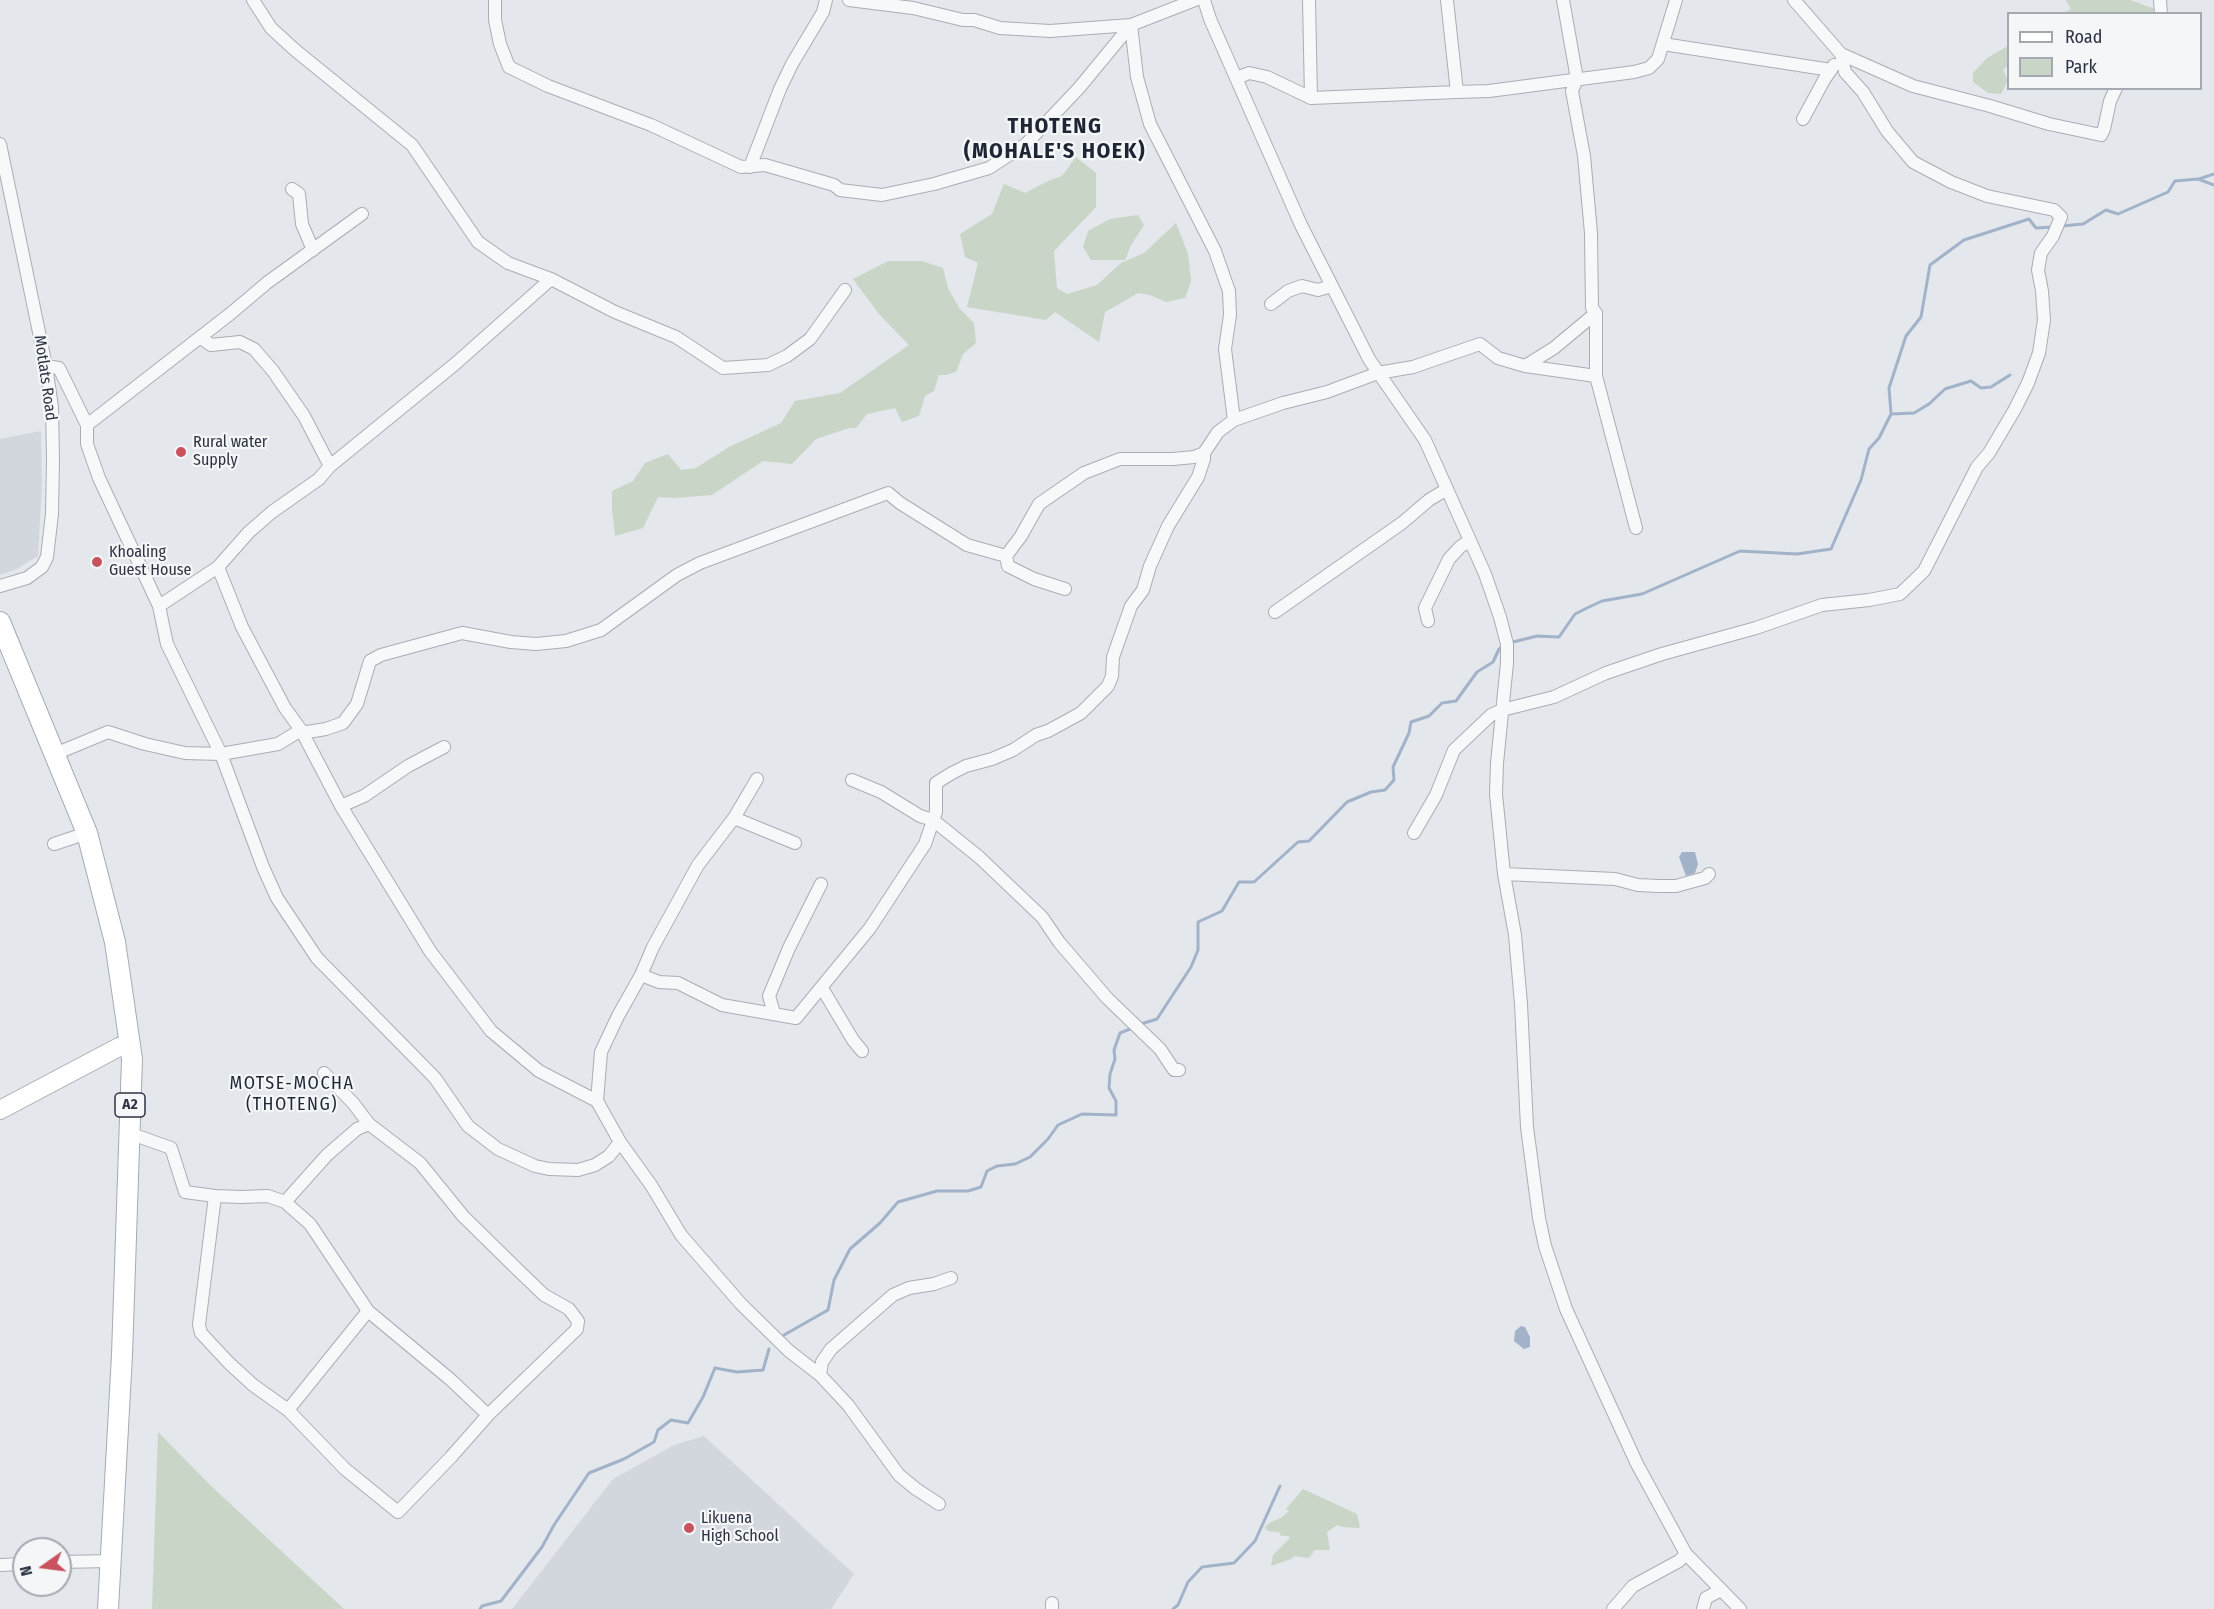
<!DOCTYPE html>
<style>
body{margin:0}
#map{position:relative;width:2214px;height:1609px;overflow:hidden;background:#e4e7eb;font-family:"Fira Sans Condensed",sans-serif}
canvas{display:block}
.legend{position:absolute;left:2007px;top:12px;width:195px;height:78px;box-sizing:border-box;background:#f4f6f8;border:2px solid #a4a8b0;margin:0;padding:8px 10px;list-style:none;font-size:18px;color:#2d3343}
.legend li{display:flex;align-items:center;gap:12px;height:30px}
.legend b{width:30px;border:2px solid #a4a8b0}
.north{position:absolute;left:12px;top:1537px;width:60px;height:60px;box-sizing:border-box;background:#f4f6f8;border:2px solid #a4a8b0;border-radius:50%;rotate:256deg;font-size:16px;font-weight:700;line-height:24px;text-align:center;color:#2d3343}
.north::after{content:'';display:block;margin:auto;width:21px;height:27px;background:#c8525d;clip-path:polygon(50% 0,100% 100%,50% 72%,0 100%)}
</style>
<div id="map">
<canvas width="2214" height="1609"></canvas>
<ul class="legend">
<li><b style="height:8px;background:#fff"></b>Road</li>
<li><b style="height:16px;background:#c9d5c6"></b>Park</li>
</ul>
<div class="north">N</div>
</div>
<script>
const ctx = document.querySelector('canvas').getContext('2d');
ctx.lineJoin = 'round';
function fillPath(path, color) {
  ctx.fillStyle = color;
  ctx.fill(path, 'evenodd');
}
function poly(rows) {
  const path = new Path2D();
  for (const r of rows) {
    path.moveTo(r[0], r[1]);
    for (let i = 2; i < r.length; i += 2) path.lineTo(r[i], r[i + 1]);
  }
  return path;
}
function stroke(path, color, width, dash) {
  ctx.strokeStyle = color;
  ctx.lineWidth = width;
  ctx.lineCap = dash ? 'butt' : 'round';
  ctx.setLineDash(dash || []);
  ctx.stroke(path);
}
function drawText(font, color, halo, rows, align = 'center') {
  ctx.font = font + ' "Fira Sans Condensed",sans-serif';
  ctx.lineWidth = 4.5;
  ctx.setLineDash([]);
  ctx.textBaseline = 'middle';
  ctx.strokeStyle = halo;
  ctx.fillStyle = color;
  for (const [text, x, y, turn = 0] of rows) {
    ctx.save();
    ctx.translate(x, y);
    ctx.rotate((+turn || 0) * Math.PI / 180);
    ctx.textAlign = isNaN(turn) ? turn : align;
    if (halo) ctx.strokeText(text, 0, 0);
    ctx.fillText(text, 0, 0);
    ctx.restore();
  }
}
fillPath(poly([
 [41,431,42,483,38,556,17,569,0,575,0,439],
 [704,1436,854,1574,831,1609,512,1609,613,1479,674,1445]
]), '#d2d6dd');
fillPath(poly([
 [2066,0,2130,0,2155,9,2152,13,2062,14,2071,9],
 [2008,46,2008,65,2003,70,2008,80,2001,94,1988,93,1973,82,1973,73,1987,58],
 [1076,157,1096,173,1096,207,1054,251,1057,288,1067,294,1097,285,1121,263,1144,253,1176,223,1188,254,1191,281,1185,298,1166,302,1150,295,1138,293,1105,312,1099,342,1055,312,1046,320,967,307,978,263,965,257,960,234,992,214,1004,184,1025,193,1048,181,1062,176],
 [1138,215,1144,225,1131,245,1125,260,1091,260,1083,247,1088,231,1110,219],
 [888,261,922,261,943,268,948,288,959,308,974,323,976,343,963,354,956,372,946,375,939,375,934,391,925,396,919,416,902,422,895,408,867,414,856,428,849,428,816,439,792,464,763,461,712,495,675,498,658,497,643,528,615,536,612,510,612,491,633,481,645,463,668,454,681,470,696,468,729,447,781,423,795,401,840,393,909,345,879,314,853,279],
 [158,1432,210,1485,344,1609,152,1609],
 [1303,1489,1357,1514,1360,1528,1343,1527,1337,1525,1327,1532,1330,1550,1315,1550,1309,1558,1294,1556,1291,1559,1271,1566,1273,1555,1289,1539,1289,1536,1281,1536,1279,1532,1268,1531,1265,1527,1271,1522,1281,1518,1289,1511,1286,1509]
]), '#c9d5c6');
fillPath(poly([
 [1682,852,1695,852,1698,864,1695,873,1686,876,1679,857],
 [1521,1326,1525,1327,1530,1337,1530,1347,1524,1349,1514,1341,1515,1331]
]), '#a2b3c9');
stroke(poly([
 [2199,179,2214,174],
 [2062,226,2083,224,2106,210,2118,214,2168,192,2175,181,2198,179,2214,185],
 [1891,414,1914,413,1929,404,1945,389,1971,381,1981,388,1991,387,2010,375],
 [1509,643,1537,636,1559,637,1575,614,1587,608,1602,601,1642,594,1740,551,1797,554,1831,549,1861,480,1869,449,1879,438,1891,414,1889,388,1906,336,1921,317,1930,265,1964,240,2029,219,2036,228,2052,227],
 [1141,1024,1157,1019,1191,967,1198,950,1198,922,1222,911,1239,882,1254,882,1298,842,1309,841,1347,802,1371,792,1385,790,1394,780,1393,767,1409,733,1411,722,1429,716,1442,703,1456,701,1477,672,1493,662,1499,649,1503,646],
 [784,1335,828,1310,834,1280,850,1249,880,1223,898,1202,937,1191,968,1191,981,1187,987,1171,997,1166,1015,1164,1030,1157,1048,1139,1058,1125,1082,1114,1116,1115,1116,1101,1109,1088,1110,1074,1115,1059,1114,1050,1120,1033,1130,1029,1132,1026],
 [480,1609,482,1606,501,1601,542,1547,554,1525,589,1473,624,1459,654,1442,658,1430,671,1420,688,1423,703,1397,715,1368,737,1372,763,1370,769,1349],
 [1173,1609,1178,1605,1188,1582,1202,1567,1234,1563,1255,1541,1280,1486]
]), '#a2b3c9', 3);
const street = poly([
 [253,0,271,28,295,50,412,145,478,242,508,263,551,279,615,312,676,337,723,368,768,365,787,356,810,339,845,290],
 [495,0,495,20,500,44,509,67,548,86,651,125,741,167,765,165,834,185,840,190,882,195,934,184,989,168,1026,144,1079,88,1131,25],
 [849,0,913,8,963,20,974,20,1000,28,1050,31,1131,25,1195,0],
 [1204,0,1210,19,1301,225,1369,359,1425,440,1485,574,1500,617,1507,644,1507,663,1497,763,1496,794,1504,874,1515,935,1521,1004,1527,1127,1539,1218,1545,1246,1566,1309,1637,1464,1686,1554,1740,1609],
 [1309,0,1311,98],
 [1447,0,1457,92,1489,91,1634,72,1649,68,1658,59,1676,0],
 [1794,0,1841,54,1913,86,1990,106,2049,124,2101,135,2104,129,2110,101,2116,88],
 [2160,0,2161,14],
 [1131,25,1137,77,1150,124,1215,251,1229,291,1230,315,1225,349,1234,420],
 [1663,44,1831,70],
 [1237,78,1249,73,1267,77,1311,98,1457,92],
 [1803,119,1824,80,1834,65],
 [0,144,46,366,52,407,53,459,52,514,47,557,42,567,27,578,0,586],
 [750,167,780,89,792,64,823,12,826,0],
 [292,189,299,194,302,224,313,250],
 [1271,304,1288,291,1302,286,1318,290,1331,286],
 [1596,313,1596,376,1636,528],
 [201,338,211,345,240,342,254,349,273,371,304,416,330,466],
 [46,366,59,368,87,425,87,444,99,478,159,606,167,644,221,754,263,867,277,898,317,958,435,1078,468,1126,498,1149,535,1166,549,1169,578,1170,595,1165,609,1156,620,1142],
 [1525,366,1554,348,1596,313,1592,308,1591,233,1584,156,1572,91,1577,79,1563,0],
 [87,425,230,314,268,282,362,214],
 [1006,556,1021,536,1039,504,1084,473,1120,459,1173,459,1194,457,1204,453,1218,432,1234,420,1283,403,1327,392,1378,373,1413,367,1480,344,1498,358,1525,366,1596,376],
 [1006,556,1008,566,1034,579,1065,589],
 [218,567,242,627,285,708,301,730,341,806,430,951,491,1031,539,1071,597,1101,620,1142,651,1185,681,1235,741,1304,789,1351,820,1375,848,1405,899,1475,916,1489,939,1504],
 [159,606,218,567,249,532,272,512,319,479,330,466,455,364,551,279],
 [1275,612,1402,523,1429,500,1447,489],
 [1428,621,1425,608,1449,559,1460,547,1469,541],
 [301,733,326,729,343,723,357,704,370,661,381,655,462,633,511,642,536,644,566,641,601,630,677,575,700,563,888,493,900,503,967,545,1006,556],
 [55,754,108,732,145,744,185,753,221,754,278,744,301,730],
 [852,780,881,792,920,816,933,820,979,857,1042,917,1059,942,1107,998,1160,1049,1174,1070,1179,1070],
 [341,806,364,796,408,766,444,747],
 [734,818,795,843],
 [1414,833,1436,795,1454,750,1491,715,1502,710,1554,697,1606,673,1662,654,1756,628,1822,605,1869,600,1900,594,1924,571,1977,467,1989,453,2015,409,2028,383,2039,353,2044,320,2042,291,2038,270,2041,253,2053,236,2061,217,2054,210,1987,196,1951,182,1913,162,1887,131,1863,92,1845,72,1841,54],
 [54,844,87,833],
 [1504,874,1615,879,1638,885,1659,886,1676,886,1705,878,1709,874],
 [641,975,659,982,678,983,722,1005,796,1018,870,928,925,844,936,812,936,783,952,773,966,766,992,759,1013,750,1036,735,1048,731,1061,724,1081,713,1108,686,1112,676,1113,657,1131,606,1143,590,1150,566,1168,526,1198,477,1204,459,1204,453],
 [822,988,853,1040,862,1051],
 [774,1013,769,996,789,948,821,884],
 [597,1101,601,1052,618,1016,641,975,653,947,698,865,734,818,757,779],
 [129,1133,171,1148,185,1192,215,1196,199,1325,201,1333,229,1363,253,1385,288,1410,345,1469,398,1512,451,1457,488,1415,577,1329,578,1321,569,1309,544,1295,518,1270,463,1216,420,1163,369,1124,353,1103,324,1073],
 [215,1196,241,1197,268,1196,285,1202,310,1224,368,1311,451,1380,488,1415],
 [285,1202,327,1155,357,1129,369,1124],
 [820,1375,822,1362,831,1349,893,1295,909,1288,934,1284,951,1278],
 [288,1410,368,1311],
 [60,1562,111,1561],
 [0,1565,24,1564],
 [1052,1609,1052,1603],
 [1613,1609,1633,1586,1679,1561,1686,1554],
 [1703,1609,1706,1598,1721,1590]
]);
const secondary = poly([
 [0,1110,119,1047,130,1044]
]);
const primary = poly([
 [0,622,87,833,115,942,132,1059,122,1355,108,1609]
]);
stroke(street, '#a9adb5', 14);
stroke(secondary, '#a9adb5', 20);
stroke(primary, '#a4aab6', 22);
stroke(street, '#f7f8fa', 12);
stroke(secondary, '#fff', 18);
stroke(primary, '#fff', 20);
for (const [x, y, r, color] of [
 [181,452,6,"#c8525d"],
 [97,562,6,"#c8525d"],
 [689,1528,6,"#c8525d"]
]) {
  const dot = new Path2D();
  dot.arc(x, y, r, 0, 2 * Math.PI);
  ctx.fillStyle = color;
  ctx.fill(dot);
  stroke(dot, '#f4f6f8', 2);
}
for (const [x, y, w] of [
 [130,1105,30]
]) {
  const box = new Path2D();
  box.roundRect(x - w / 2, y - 12, w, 24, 4.5);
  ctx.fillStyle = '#f4f6f8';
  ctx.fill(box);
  stroke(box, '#2d3343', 1.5);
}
drawText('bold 15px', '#2d3343', null, [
 ["A2",130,1105]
]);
drawText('16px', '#2d3343', '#f4f6f8', [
 ["Motlats Road",45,378,82]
]);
drawText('16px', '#2d3343', '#f4f6f8', [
 ["Rural water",193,443],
 ["Supply",193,461],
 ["Khoaling",109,553],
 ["Guest House",109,571],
 ["Likuena",701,1519],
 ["High School",701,1537]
], 'left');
ctx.letterSpacing = '1.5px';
drawText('18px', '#1e2534', '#f4f6f8', [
 ["MOTSE-MOCHA",292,1084],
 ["(THOTENG)",292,1105]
]);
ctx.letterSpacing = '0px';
ctx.letterSpacing = '1.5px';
drawText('bold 22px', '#1e2534', '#f4f6f8', [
 ["THOTENG",1055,127],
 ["(MOHALE'S HOEK)",1055,152]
]);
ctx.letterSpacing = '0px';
</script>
